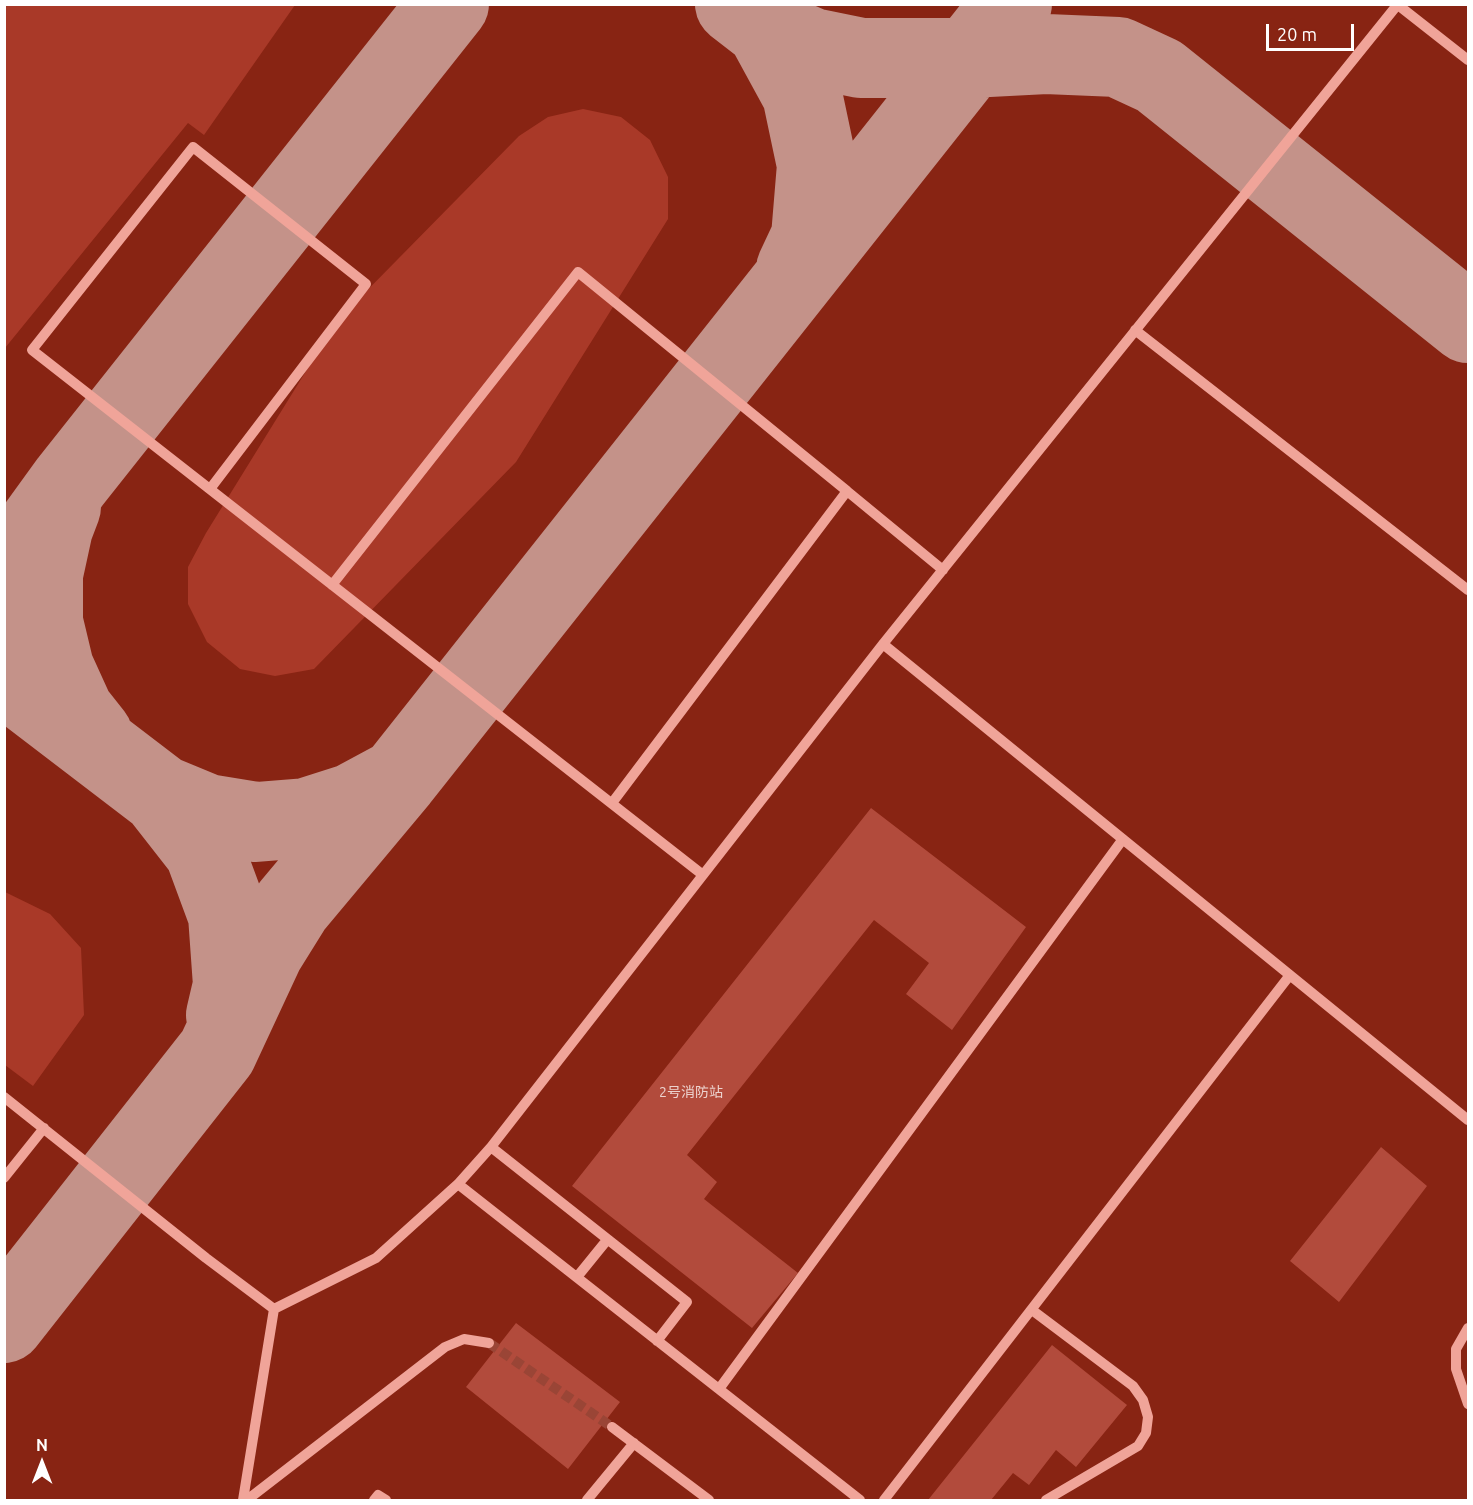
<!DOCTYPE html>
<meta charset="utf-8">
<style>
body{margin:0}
#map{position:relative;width:1473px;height:1505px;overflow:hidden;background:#882413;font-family:Ubuntu,sans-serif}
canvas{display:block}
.frame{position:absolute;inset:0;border:6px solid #fff;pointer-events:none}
.north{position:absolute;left:12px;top:1433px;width:60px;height:60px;-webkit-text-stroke:4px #882413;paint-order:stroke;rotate:0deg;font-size:16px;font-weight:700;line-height:24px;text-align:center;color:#fff}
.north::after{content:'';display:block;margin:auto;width:21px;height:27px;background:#fff;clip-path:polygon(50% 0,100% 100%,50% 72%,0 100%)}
.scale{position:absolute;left:1266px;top:24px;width:88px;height:27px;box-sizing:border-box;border:3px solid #fff;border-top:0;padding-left:8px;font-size:18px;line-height:21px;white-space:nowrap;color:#fff;-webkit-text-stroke:4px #882413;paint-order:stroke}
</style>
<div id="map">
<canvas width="1473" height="1505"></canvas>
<div class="frame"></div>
<div class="north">N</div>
<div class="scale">20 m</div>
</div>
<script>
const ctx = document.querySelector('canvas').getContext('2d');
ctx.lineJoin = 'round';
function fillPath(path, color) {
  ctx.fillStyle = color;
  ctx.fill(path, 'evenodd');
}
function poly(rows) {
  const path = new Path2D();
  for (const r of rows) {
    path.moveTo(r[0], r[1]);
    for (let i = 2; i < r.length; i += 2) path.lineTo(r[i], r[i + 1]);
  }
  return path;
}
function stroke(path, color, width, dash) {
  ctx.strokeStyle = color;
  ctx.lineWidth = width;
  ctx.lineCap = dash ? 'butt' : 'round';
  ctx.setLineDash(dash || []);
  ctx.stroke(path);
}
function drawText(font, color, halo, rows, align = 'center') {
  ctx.font = font + ' Ubuntu,"Noto Sans SC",sans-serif';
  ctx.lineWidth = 4.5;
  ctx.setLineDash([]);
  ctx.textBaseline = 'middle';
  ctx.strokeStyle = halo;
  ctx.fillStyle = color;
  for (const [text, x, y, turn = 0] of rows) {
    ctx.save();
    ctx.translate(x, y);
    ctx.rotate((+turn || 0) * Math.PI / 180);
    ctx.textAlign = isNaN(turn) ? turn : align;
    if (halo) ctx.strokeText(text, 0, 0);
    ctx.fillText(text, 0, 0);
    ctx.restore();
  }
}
fillPath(poly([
 [5,4,295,5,204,135,188,123,5,348],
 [583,109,621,117,650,140,668,177,668,219,516,462,314,669,275,676,240,669,207,642,188,604,188,567,206,533,337,321,519,136,548,117],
 [5,892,50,914,81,948,84,1015,33,1086,5,1065]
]), '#a93928');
stroke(poly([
 [735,4,766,28,812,48,861,58,969,58,1046,54,1118,57,1159,76,1468,323],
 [766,28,802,94,817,165,811,237,796,269],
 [61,507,53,528,43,574,43,622,54,668,74,712,93,736],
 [4,573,70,482,449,4],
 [4,675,161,795,204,850,228,915,233,985,226,1015],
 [161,795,207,814,256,822,306,818,353,803,392,782],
 [4,1323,217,1052,264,951,292,906,399,778,1012,4]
]), '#c49289', 80);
fillPath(poly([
 [871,808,1026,927,952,1030,906,994,929,963,874,920,687,1155,717,1182,704,1199,798,1273,752,1328,572,1186],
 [1381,1147,1427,1186,1339,1302,1290,1261],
 [516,1323,620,1402,568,1469,466,1387],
 [1052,1345,1127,1405,1076,1467,1056,1450,1029,1485,1013,1473,991,1500,928,1500]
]), '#b24b3c');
stroke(poly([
 [489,1343,612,1427]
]), '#9a4536', 10, [10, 5]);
stroke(poly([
 [1398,5,1468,60],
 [1135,330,1468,590],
 [210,489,366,284,193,147,32,350,703,875],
 [847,491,943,570],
 [332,585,578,272,847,491,612,803],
 [883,644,1468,1120],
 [4,1097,206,1258,274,1309],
 [491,1147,687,1302,657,1341],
 [4,1178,44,1128],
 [458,1184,860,1500],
 [577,1277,607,1240],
 [1032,1310,1133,1386,1143,1400,1148,1417,1146,1433,1138,1446,1046,1500],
 [1468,1328,1456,1349,1456,1369,1468,1404],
 [719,1389,1123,839],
 [612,1427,709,1500],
 [243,1500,274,1309,376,1258,458,1184,491,1147,883,644,1398,4],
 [247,1500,445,1347,464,1339,489,1343],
 [374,1500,378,1495,386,1500],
 [587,1500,634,1443],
 [884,1500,1290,975]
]), '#f0a499', 10);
drawText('14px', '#ecd2ce', null, [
 ["2号消防站",691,1092]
]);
</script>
